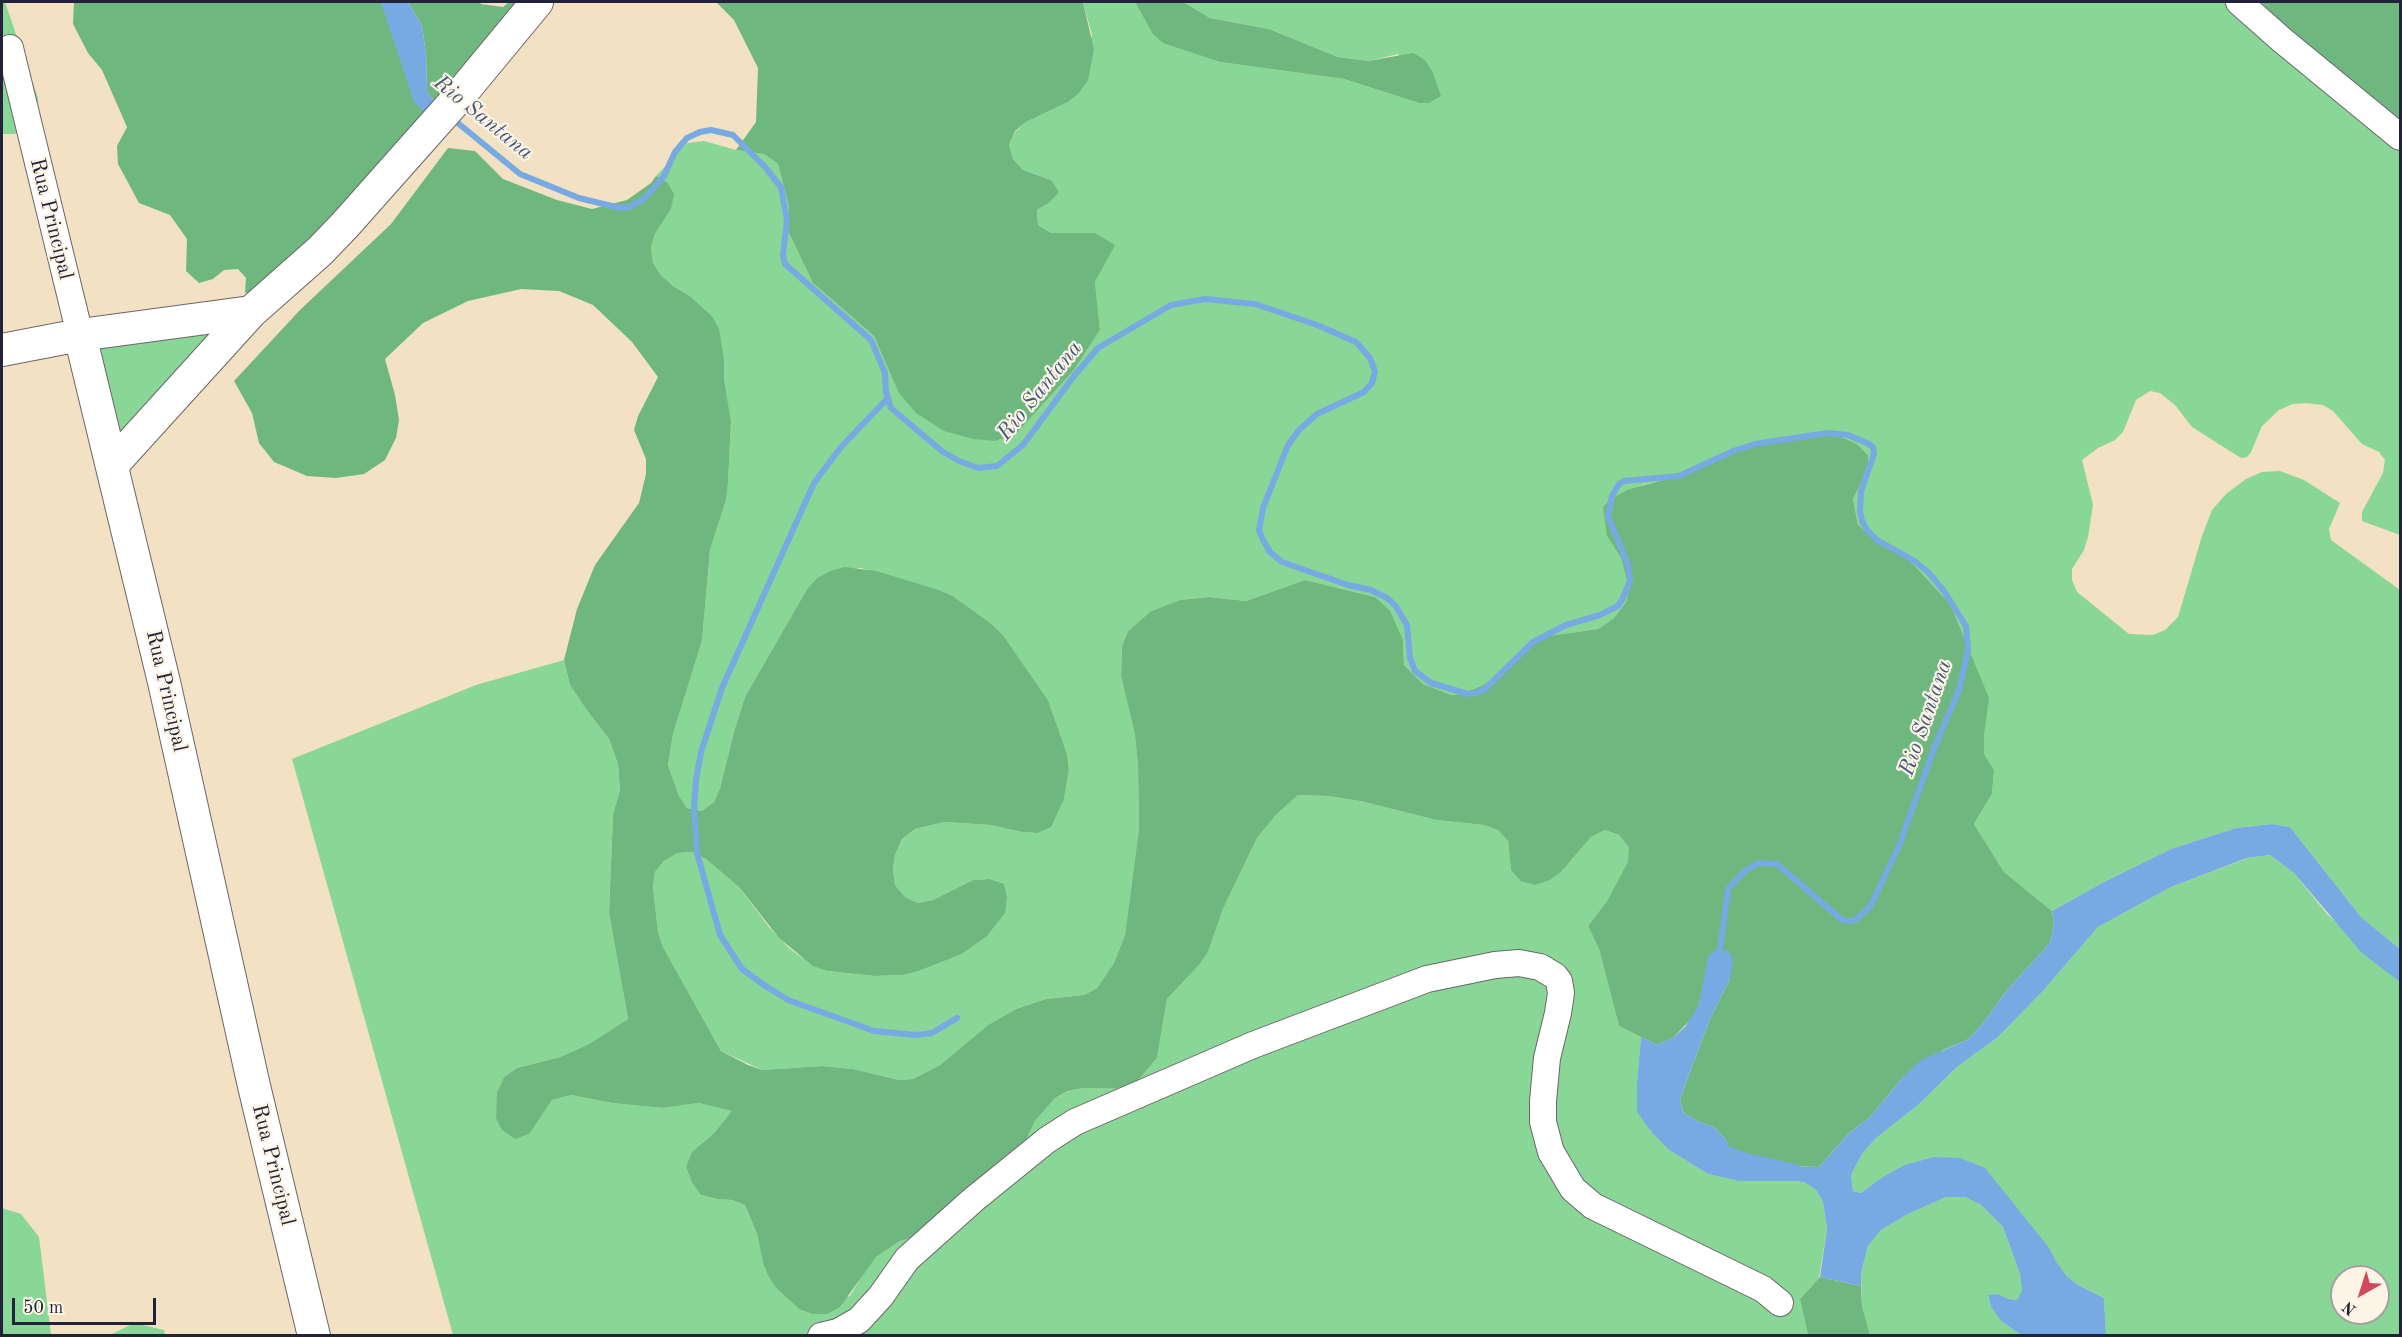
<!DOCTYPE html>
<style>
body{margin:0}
#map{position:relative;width:2402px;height:1337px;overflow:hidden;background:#f2e1c2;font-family:"Old Standard TT",serif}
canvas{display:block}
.frame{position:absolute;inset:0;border:3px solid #22223b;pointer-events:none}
.north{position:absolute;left:2330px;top:1265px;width:60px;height:60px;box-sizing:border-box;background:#fcf5e5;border:2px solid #a5a1a1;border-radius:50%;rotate:219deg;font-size:16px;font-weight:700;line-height:24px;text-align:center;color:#22223b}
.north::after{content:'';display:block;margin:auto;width:21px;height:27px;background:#d1495b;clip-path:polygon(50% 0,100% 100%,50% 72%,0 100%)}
.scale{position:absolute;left:12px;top:1298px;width:144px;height:27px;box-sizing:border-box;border:3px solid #22223b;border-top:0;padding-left:8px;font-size:18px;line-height:21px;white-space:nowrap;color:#22223b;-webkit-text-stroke:4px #fcf5e5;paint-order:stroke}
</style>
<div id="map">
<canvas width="2402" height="1337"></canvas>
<div class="frame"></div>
<div class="north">N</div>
<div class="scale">50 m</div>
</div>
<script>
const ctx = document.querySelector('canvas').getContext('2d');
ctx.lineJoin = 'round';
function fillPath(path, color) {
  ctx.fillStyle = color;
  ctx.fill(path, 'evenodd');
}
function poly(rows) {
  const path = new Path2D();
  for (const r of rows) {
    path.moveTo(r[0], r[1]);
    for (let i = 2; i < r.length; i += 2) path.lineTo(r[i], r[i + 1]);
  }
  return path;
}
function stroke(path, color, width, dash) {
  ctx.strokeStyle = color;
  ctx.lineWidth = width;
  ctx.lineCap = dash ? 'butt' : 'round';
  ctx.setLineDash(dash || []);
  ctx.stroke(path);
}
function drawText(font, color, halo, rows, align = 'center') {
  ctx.font = font + ' "Old Standard TT",serif';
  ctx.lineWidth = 4.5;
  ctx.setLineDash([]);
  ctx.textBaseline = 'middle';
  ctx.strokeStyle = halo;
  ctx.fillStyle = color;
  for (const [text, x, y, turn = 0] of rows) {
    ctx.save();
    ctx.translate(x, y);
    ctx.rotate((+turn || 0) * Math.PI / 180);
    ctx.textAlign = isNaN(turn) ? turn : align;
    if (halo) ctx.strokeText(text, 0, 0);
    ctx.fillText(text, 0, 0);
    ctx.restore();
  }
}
fillPath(poly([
 [2,2,5,2,38,98,37,113,28,126,15,134,2,134],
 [1083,2,1135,2,1152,33,1194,53,1220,62,1344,79,1419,103,1429,103,1398,54,1368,61,1338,57,1269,29,1210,18,1183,2,2261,2,2295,36,2400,121,2400,535,2362,521,2362,512,2383,473,2385,460,2379,452,2362,444,2333,411,2323,405,2306,403,2293,404,2279,410,2262,426,2251,452,2247,457,2241,458,2192,427,2175,405,2160,393,2150,391,2136,400,2123,432,2115,440,2098,448,2082,460,2093,505,2088,537,2084,550,2072,569,2072,580,2077,592,2129,634,2153,635,2165,630,2178,617,2202,536,2212,510,2226,494,2246,479,2262,472,2280,471,2304,480,2340,503,2329,529,2331,540,2400,590,2400,949,2361,917,2290,827,2272,824,2236,828,2171,849,2104,882,2052,911,2004,872,1974,824,1992,794,1994,771,1984,754,1984,734,1968,651,1950,604,1914,565,1894,548,1880,543,1858,525,1853,499,1868,469,1868,455,1857,444,1793,436,1719,456,1663,480,1643,485,1607,536,1621,558,1629,588,1626,602,1614,618,1598,629,1548,636,1530,643,1503,671,1483,685,1462,694,1451,695,1423,684,1404,665,1403,640,1375,597,1305,580,1246,601,1209,597,1180,600,1151,611,1128,631,1122,646,1121,676,1135,735,1138,767,1139,828,1125,935,1114,963,1097,988,1084,995,1046,999,1016,1009,988,1025,940,1065,913,1079,899,1080,853,1069,822,1066,762,1070,721,1051,663,947,658,932,653,887,655,872,664,861,676,853,692,852,706,859,740,888,769,927,789,948,801,957,828,971,874,976,903,975,962,954,986,937,989,879,973,880,933,900,918,903,905,897,895,885,893,870,895,855,902,839,915,829,944,822,992,825,1022,832,1037,833,1064,799,1069,769,1067,754,1048,700,1003,635,993,625,953,596,939,590,861,568,830,571,817,578,807,589,745,697,735,728,720,788,714,802,702,811,687,808,679,796,668,765,673,734,702,641,710,550,726,500,728,484,731,421,724,378,724,359,712,316,690,296,673,286,661,275,653,263,651,248,655,234,671,209,667,182,656,176,687,143,704,141,736,150,764,154,778,164,789,207,786,227,813,283,874,336,900,393,996,441,1017,433,1074,370,1100,330,1095,282,1114,245,1095,233,1051,233,1038,225,1037,210,1049,203,1051,180,1023,170,1013,159,1009,145,1015,132,1026,122,1068,102,1092,35],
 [217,328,118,438,96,341],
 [564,660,570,685,586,709,609,739,618,764,620,790,613,814,609,913,628,1019,589,1044,560,1057,517,1068,504,1077,497,1092,542,1114,552,1100,571,1095,612,1103,662,1108,699,1103,733,1111,715,1132,703,1142,686,1167,692,1183,701,1195,717,1199,732,1200,745,1205,757,1234,763,1263,777,1289,799,1309,850,1296,866,1269,876,1257,900,1241,915,1237,1022,1149,1035,1121,1055,1098,1069,1091,1083,1088,1131,1089,1157,1058,1167,999,1199,965,1208,952,1223,909,1257,838,1276,815,1298,795,1328,796,1360,801,1436,820,1484,825,1498,830,1508,841,1511,870,1562,871,1591,837,1605,830,1619,835,1629,848,1629,862,1607,901,1588,926,1599,949,1619,1026,1641,1037,1637,1082,1638,1112,1653,1134,1669,1150,1708,1174,1738,1181,1797,1181,1806,1183,1817,1191,1823,1202,1827,1229,1819,1278,1800,1299,1808,1335,453,1335,292,759,476,685],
 [2270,855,2294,873,2327,914,2400,982,2400,1335,2106,1335,2104,1298,2078,1285,2067,1276,2057,1263,2050,1249,1933,1157,1904,1165,1881,1178,1861,1193,1853,1191,1851,1175,1862,1154,1875,1139,1918,1105,1957,1067,1998,1037,2042,992,2098,927,2171,887,2248,858],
 [2342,1277,2378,1277,2378,1313,2342,1313],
 [1946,1197,1965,1197,1981,1205,2003,1227,2020,1274,2022,1290,2017,1300,2009,1299,1998,1294,1988,1296,1991,1307,2001,1321,2021,1335,1870,1335,1862,1306,1861,1273,1868,1246,1881,1230,1906,1215],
 [2,1208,21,1214,39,1237,51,1335,2,1335],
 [134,1323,164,1330,165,1335,110,1335]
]), '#88d796');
fillPath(poly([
 [74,2,381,2,393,33,442,129,255,301,245,292,246,278,238,269,224,270,213,279,199,283,186,271,187,239,170,215,139,203,118,164,117,146,127,127,102,70,88,53,73,24],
 [408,2,479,2,481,4,503,7,509,2,534,2,450,119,427,92,426,54,422,26],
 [716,2,1083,2,1094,50,1088,80,1079,93,1068,102,1026,122,1015,131,1009,145,1013,159,1023,170,1051,180,1059,192,1049,203,1037,210,1038,225,1051,233,1095,233,1115,245,1095,282,1100,330,1074,370,1017,433,996,441,973,439,944,431,916,413,899,393,874,336,813,283,786,227,789,207,778,164,764,154,736,150,756,122,758,68,734,20],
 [1135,2,1183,2,1210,18,1269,29,1338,57,1368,61,1413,53,1425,60,1433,73,1441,96,1429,103,1419,103,1344,79,1220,62,1163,43,1152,33],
 [2261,2,2400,2,2400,121,2295,36],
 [448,148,475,151,503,179,557,200,592,209,627,200,651,183,656,176,667,182,674,194,671,209,655,234,651,248,653,263,661,275,673,286,690,296,712,316,719,329,724,359,724,378,731,421,728,484,726,500,710,550,702,641,673,734,668,765,679,796,687,808,702,811,714,802,720,788,735,728,745,697,807,589,817,578,830,571,845,567,876,571,939,590,953,596,993,625,1003,635,1048,700,1067,754,1069,769,1064,799,1051,827,1037,833,1022,832,991,825,944,822,915,829,902,839,895,855,893,870,895,885,905,897,918,903,933,900,973,880,989,879,1004,884,1007,898,1005,913,986,937,962,954,918,971,903,975,874,976,828,971,813,966,779,938,740,888,706,859,692,852,677,853,664,861,655,872,653,887,658,932,663,947,721,1051,748,1065,762,1070,822,1066,853,1069,899,1080,913,1079,940,1065,988,1025,1016,1009,1046,999,1084,995,1097,988,1114,963,1125,935,1139,828,1138,767,1135,735,1121,676,1122,646,1128,631,1151,611,1180,600,1209,597,1246,601,1305,580,1375,597,1390,611,1403,640,1404,665,1423,684,1451,695,1462,694,1483,685,1503,671,1530,643,1548,636,1598,629,1614,618,1626,602,1629,588,1621,558,1607,536,1603,507,1611,499,1627,490,1663,480,1719,456,1793,436,1836,435,1857,444,1868,455,1868,469,1853,499,1858,525,1880,543,1894,548,1914,565,1950,604,1989,698,1984,734,1984,754,1994,770,1992,794,1974,824,2004,872,2052,911,2054,924,2050,943,2008,989,1980,1027,1967,1040,1943,1050,1903,1077,1870,1117,1849,1133,1819,1167,1785,1166,1729,1154,1727,1141,1714,1127,1697,1121,1683,1112,1680,1099,1709,1021,1730,979,1703,988,1699,1005,1693,1017,1674,1037,1657,1045,1619,1026,1599,949,1588,926,1607,901,1628,862,1629,848,1619,835,1605,830,1591,837,1562,871,1550,880,1535,885,1521,881,1511,870,1508,841,1498,830,1484,825,1436,820,1360,801,1328,796,1298,795,1276,815,1257,838,1223,909,1208,952,1199,965,1167,999,1157,1058,1131,1089,1083,1088,1068,1091,1055,1098,1035,1121,1022,1149,915,1237,900,1241,876,1257,840,1307,827,1314,813,1314,799,1309,777,1289,769,1277,763,1263,757,1234,745,1205,732,1200,717,1199,701,1195,692,1183,686,1167,692,1152,715,1132,732,1111,699,1103,662,1108,612,1103,571,1095,552,1100,529,1134,515,1139,502,1130,496,1118,497,1092,504,1077,517,1068,560,1057,589,1044,628,1019,609,913,613,814,620,790,618,764,609,739,586,709,570,685,564,660,577,609,595,565,639,503,646,474,646,459,634,430,638,416,658,377,632,342,593,305,559,291,521,289,468,301,423,323,385,359,395,395,399,420,396,438,385,460,364,474,336,478,307,476,274,462,259,443,252,413,234,381,300,310,391,224],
 [1820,1277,1861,1286,1862,1306,1870,1335,1808,1335,1800,1299]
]), '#6eb87f');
fillPath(poly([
 [381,2,408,2,422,26,426,54,427,92,450,119,442,129,414,102],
 [2272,824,2290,827,2361,917,2400,949,2400,982,2362,953,2294,873,2270,855,2247,858,2171,887,2098,927,2042,992,1998,1037,1957,1067,1918,1105,1875,1139,1862,1154,1851,1175,1853,1191,1861,1193,1881,1178,1904,1165,1933,1157,1960,1158,1985,1168,2050,1249,2057,1263,2067,1276,2078,1285,2104,1298,2106,1335,2021,1335,2001,1321,1991,1307,1988,1295,1998,1294,2009,1299,2017,1300,2022,1290,2020,1274,2003,1227,1981,1205,1965,1197,1946,1197,1906,1215,1881,1230,1868,1246,1861,1273,1861,1286,1820,1277,1827,1229,1823,1202,1817,1191,1806,1183,1797,1181,1738,1181,1708,1174,1669,1150,1653,1134,1637,1112,1637,1082,1641,1037,1657,1045,1674,1037,1685,1027,1699,1005,1708,956,1717,949,1729,951,1733,961,1730,979,1709,1021,1680,1099,1683,1112,1697,1121,1714,1127,1727,1141,1730,1154,1785,1166,1819,1167,1849,1133,1870,1117,1903,1077,1921,1060,1967,1040,1980,1027,2008,989,2050,943,2054,924,2052,911,2104,882,2171,849,2236,828]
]), '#77a9e3');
stroke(poly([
 [453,119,520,174,579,198,620,208,629,207,644,199,664,176,675,152,687,138,700,132,711,130,733,135,764,166,781,187,787,220,783,255,785,264,871,340,885,373,886,392,891,408,943,452,959,461,978,468,997,466,1023,445,1074,376,1098,348,1171,305,1205,299,1255,304,1317,325,1356,342,1370,358,1375,371,1372,383,1364,392,1317,414,1299,430,1288,445,1263,508,1259,530,1262,538,1270,552,1282,562,1348,585,1371,590,1387,598,1395,605,1407,625,1410,658,1415,671,1431,683,1468,694,1477,693,1485,689,1533,642,1566,625,1600,615,1618,606,1622,600,1630,581,1628,565,1608,516,1612,496,1619,484,1624,481,1679,476,1733,451,1755,444,1827,433,1848,435,1867,443,1873,447,1874,454,1861,491,1860,511,1862,521,1867,530,1877,540,1913,560,1928,572,1944,591,1966,626,1968,650,1959,690,1935,746,1899,846,1870,907,1854,921,1842,920,1777,864,1759,863,1745,871,1728,889,1719,956],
 [887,399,841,447,814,483,722,688,701,752,696,780,694,809,697,853,720,935,742,969,764,985,788,1000,874,1031,916,1035,932,1033,957,1018],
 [1721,1147,1750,1157,1798,1168]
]), '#77a9e3', 6);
const minor = poly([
 [2239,2,2282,40,2400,137],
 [10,48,80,335],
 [821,1336,838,1332,859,1320,881,1296,907,1259,973,1200,1047,1140,1075,1122,1253,1045,1427,979,1495,965,1519,963,1540,967,1555,976,1559,981,1561,993,1558,1013,1547,1058,1543,1101,1543,1122,1551,1152,1573,1189,1593,1206,1763,1289,1780,1303]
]);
const major = poly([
 [80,335,164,682,254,1086,314,1336],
 [2,350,80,335,251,312],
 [113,464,251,312,320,251,345,225,456,100,537,2]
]);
stroke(minor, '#6b656a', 28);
stroke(major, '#6b656a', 34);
stroke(minor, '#fff', 26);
stroke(major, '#fff', 32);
drawText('21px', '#22223b', '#fcf5e5', [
 ["Rua Principal",51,219,76],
 ["Rua Principal",166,691,77],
 ["Rua Principal",273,1165,76]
]);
drawText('italic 22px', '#44587e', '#fcf5e5', [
 ["Rio Santana",483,118,39],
 ["Rio Santana",1040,391,-51],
 ["Rio Santana",1926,718,-71]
]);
</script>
